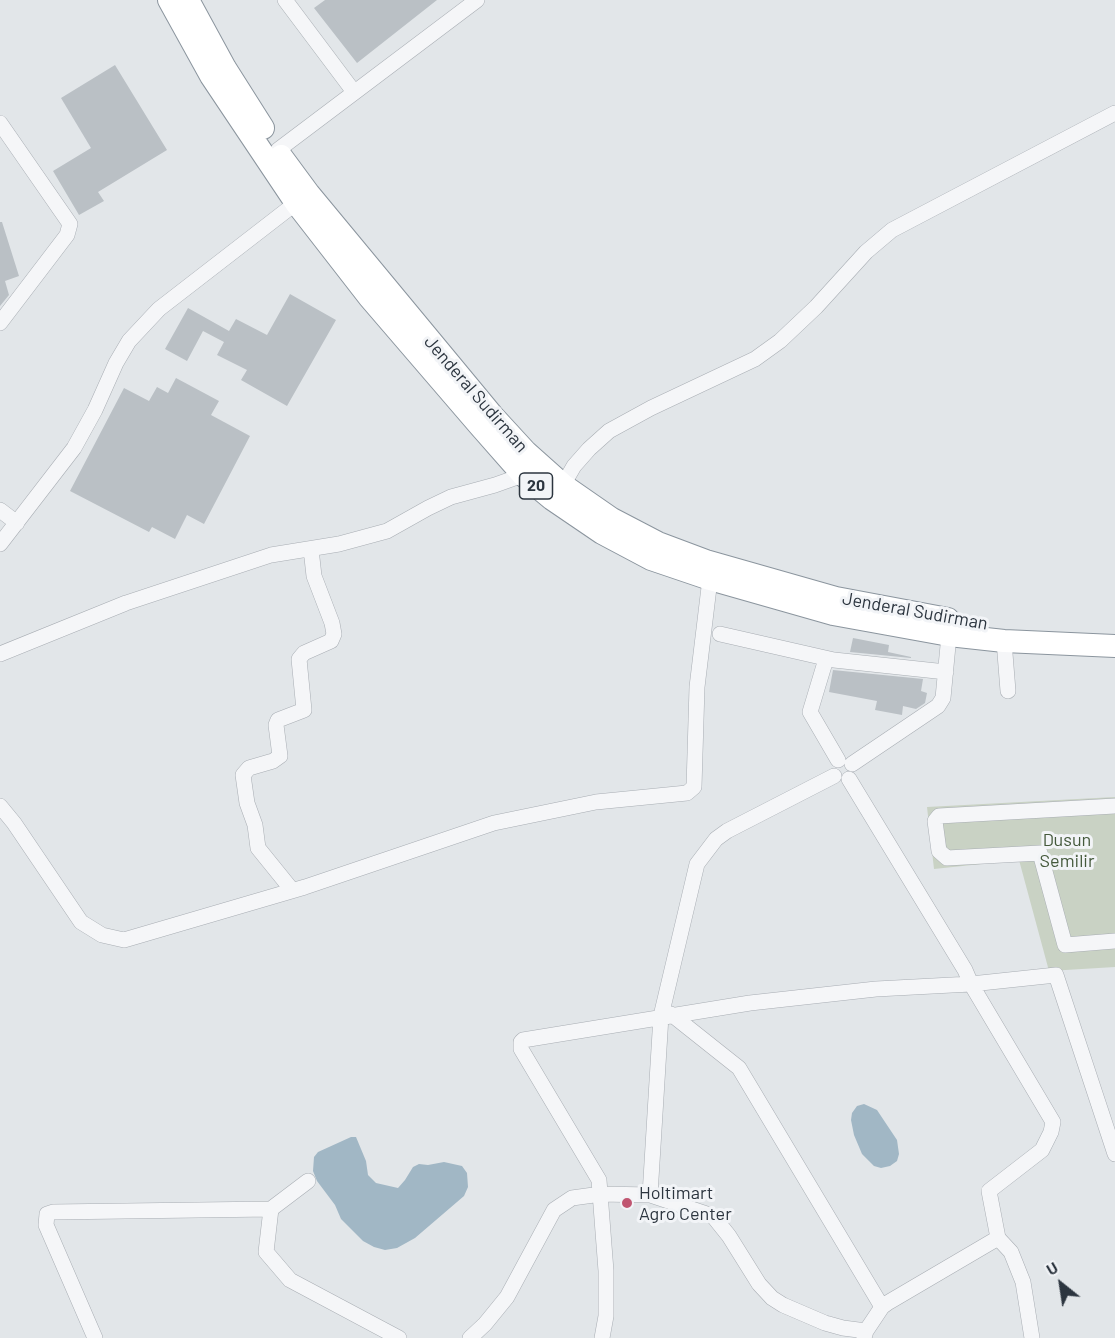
<!DOCTYPE html>
<style>
body{margin:0}
#map{position:relative;width:1115px;height:1338px;overflow:hidden;background:#e2e6e9;font-family:Barlow,sans-serif}
canvas{display:block}
.north{position:absolute;left:1031px;top:1254px;width:60px;height:60px;-webkit-text-stroke:4px #f2f4f7;paint-order:stroke;rotate:330deg;font-size:16px;font-weight:700;line-height:24px;text-align:center;color:#2c353f}
.north::after{content:'';display:block;margin:auto;width:21px;height:27px;background:#2c353f;clip-path:polygon(50% 0,100% 100%,50% 72%,0 100%)}
</style>
<div id="map">
<canvas width="1115" height="1338"></canvas>
<div class="north">U</div>
</div>
<script>
const ctx = document.querySelector('canvas').getContext('2d');
ctx.lineJoin = 'round';
function fillPath(path, color) {
  ctx.fillStyle = color;
  ctx.fill(path, 'evenodd');
}
function poly(rows) {
  const path = new Path2D();
  for (const r of rows) {
    path.moveTo(r[0], r[1]);
    for (let i = 2; i < r.length; i += 2) path.lineTo(r[i], r[i + 1]);
  }
  return path;
}
function stroke(path, color, width, dash) {
  ctx.strokeStyle = color;
  ctx.lineWidth = width;
  ctx.lineCap = dash ? 'butt' : 'round';
  ctx.setLineDash(dash || []);
  ctx.stroke(path);
}
function drawText(font, color, halo, rows, align = 'center') {
  ctx.font = font + ' Barlow,sans-serif';
  ctx.lineWidth = 6;
  ctx.setLineDash([]);
  ctx.textBaseline = 'middle';
  ctx.strokeStyle = halo;
  ctx.fillStyle = color;
  for (const [text, x, y, turn = 0] of rows) {
    ctx.save();
    ctx.translate(x, y);
    ctx.rotate((+turn || 0) * Math.PI / 180);
    ctx.textAlign = isNaN(turn) ? turn : align;
    if (halo) ctx.strokeText(text, 0, 0);
    ctx.fillText(text, 0, 0);
    ctx.restore();
  }
}
fillPath(poly([
 [1115,797,1115,967,1049,971,1019,860,934,869,927,807]
]), '#c9d2c4');
fillPath(poly([
 [864,1104,877,1110,897,1140,899,1154,897,1161,890,1166,881,1168,874,1166,862,1154,854,1135,851,1120,852,1113,857,1106],
 [351,1137,356,1137,366,1161,368,1175,376,1183,398,1188,405,1180,413,1167,419,1164,428,1165,444,1162,462,1166,467,1173,468,1187,464,1196,415,1238,397,1248,385,1250,374,1247,363,1241,341,1219,335,1205,317,1181,313,1171,314,1157,318,1152]
]), '#a1b7c5');
fillPath(poly([
 [325,0,437,0,357,63,314,8],
 [115,65,167,150,98,192,104,201,79,215,53,171,91,148,61,98],
 [0,222,2,222,19,276,5,281,9,295,0,306],
 [290,294,336,320,287,406,241,380,247,370,217,355,224,342,203,331,187,361,165,349,188,308,229,331,236,319,267,335],
 [176,378,219,401,211,415,250,436,204,524,187,515,175,539,152,527,149,532,70,491,124,388,149,401,157,387,168,393],
 [853,638,889,645,888,652,911,657,911,658,850,652],
 [833,670,923,679,921,691,927,693,925,703,916,709,903,706,902,715,875,710,877,701,829,692]
]), '#bac0c5');
const minor = poly([
 [285,0,354,92],
 [0,123,70,224,67,235,0,323],
 [278,150,477,0],
 [563,485,574,466,589,449,609,431,651,408,755,359,780,341,816,307,866,252,892,230,1115,113],
 [0,510,17,523],
 [0,544,74,448,95,410,116,363,129,341,159,309,296,203],
 [720,634,834,660,946,672],
 [1004,641,1008,691],
 [0,654,126,603,271,555,339,544,387,531,428,508,451,497,495,485,523,475],
 [826,659,810,712,838,760],
 [852,764,938,706,943,698,949,635],
 [849,779,965,970,971,984,1053,1122,1051,1132,1042,1150,989,1191,998,1238,1011,1252,1023,1282,1032,1338],
 [0,806,14,823,81,922,102,935,124,940,305,887,494,823,596,802,687,793,694,787,697,687,710,579],
 [1115,806,939,816,935,821,939,851,947,858,1040,853,1065,945,1115,941],
 [292,890,258,848,255,825,247,803,243,775,249,768,273,761,280,756,276,725,278,720,304,710,299,659,304,653,331,641,334,634,332,623,314,576,311,549],
 [671,1014,739,1068,882,1307],
 [650,1195,661,1016,697,864,716,839,727,831,834,776],
 [271,1209,266,1252,290,1280,399,1338],
 [95,1338,46,1225,47,1214,53,1212,271,1209,308,1181],
 [470,1338,485,1324,507,1297,554,1210,572,1198,601,1194,650,1195,713,1216,729,1236,759,1284,772,1298,783,1305,825,1323,843,1328,866,1331],
 [602,1338,606,1316,606,1271,599,1180,521,1049,521,1042,523,1040,750,1003,876,989,971,984,1056,975,1115,1154],
 [864,1338,866,1331,882,1307,889,1302,998,1238]
]);
const highway = poly([
 [169,0,211,76,296,203,369,297,479,425,523,475,552,499,602,533,651,559,710,579,833,614,949,635,1004,641,1115,646],
 [188,0,225,68,263,128],
 [281,156,309,194,492,415,526,452,563,485,612,519,658,543,706,561,836,598,948,619]
]);
stroke(minor, '#a8adb3', 16);
stroke(highway, '#8b959e', 24);
stroke(minor, '#f5f6f8', 15);
stroke(highway, '#fff', 22);
for (const [x, y, r, color] of [
 [627,1203,6,"#c05671"]
]) {
  const dot = new Path2D();
  dot.arc(x, y, r, 0, 2 * Math.PI);
  ctx.fillStyle = color;
  ctx.fill(dot);
  stroke(dot, '#f2f4f7', 2);
}
for (const [x, y, w] of [
 [536,486,33]
]) {
  const box = new Path2D();
  box.roundRect(x - w / 2, y - 13, w, 26, 4.5);
  ctx.fillStyle = '#f2f4f7';
  ctx.fill(box);
  stroke(box, '#2c353f', 1.5);
}
drawText('bold 16px', '#2c353f', null, [
 ["20",536,486]
]);
drawText('18px', '#2c353f', '#f2f4f7', [
 ["Jenderal Sudirman",476,394,49],
 ["Jenderal Sudirman",915,611,10]
]);
drawText('18px', '#44593b', '#f2f4f7', [
 ["Dusun",1067,840],
 ["Semilir",1067,861]
]);
drawText('18px', '#2c353f', '#f2f4f7', [
 ["Holtimart",639,1193],
 ["Agro Center",639,1214]
], 'left');
</script>
